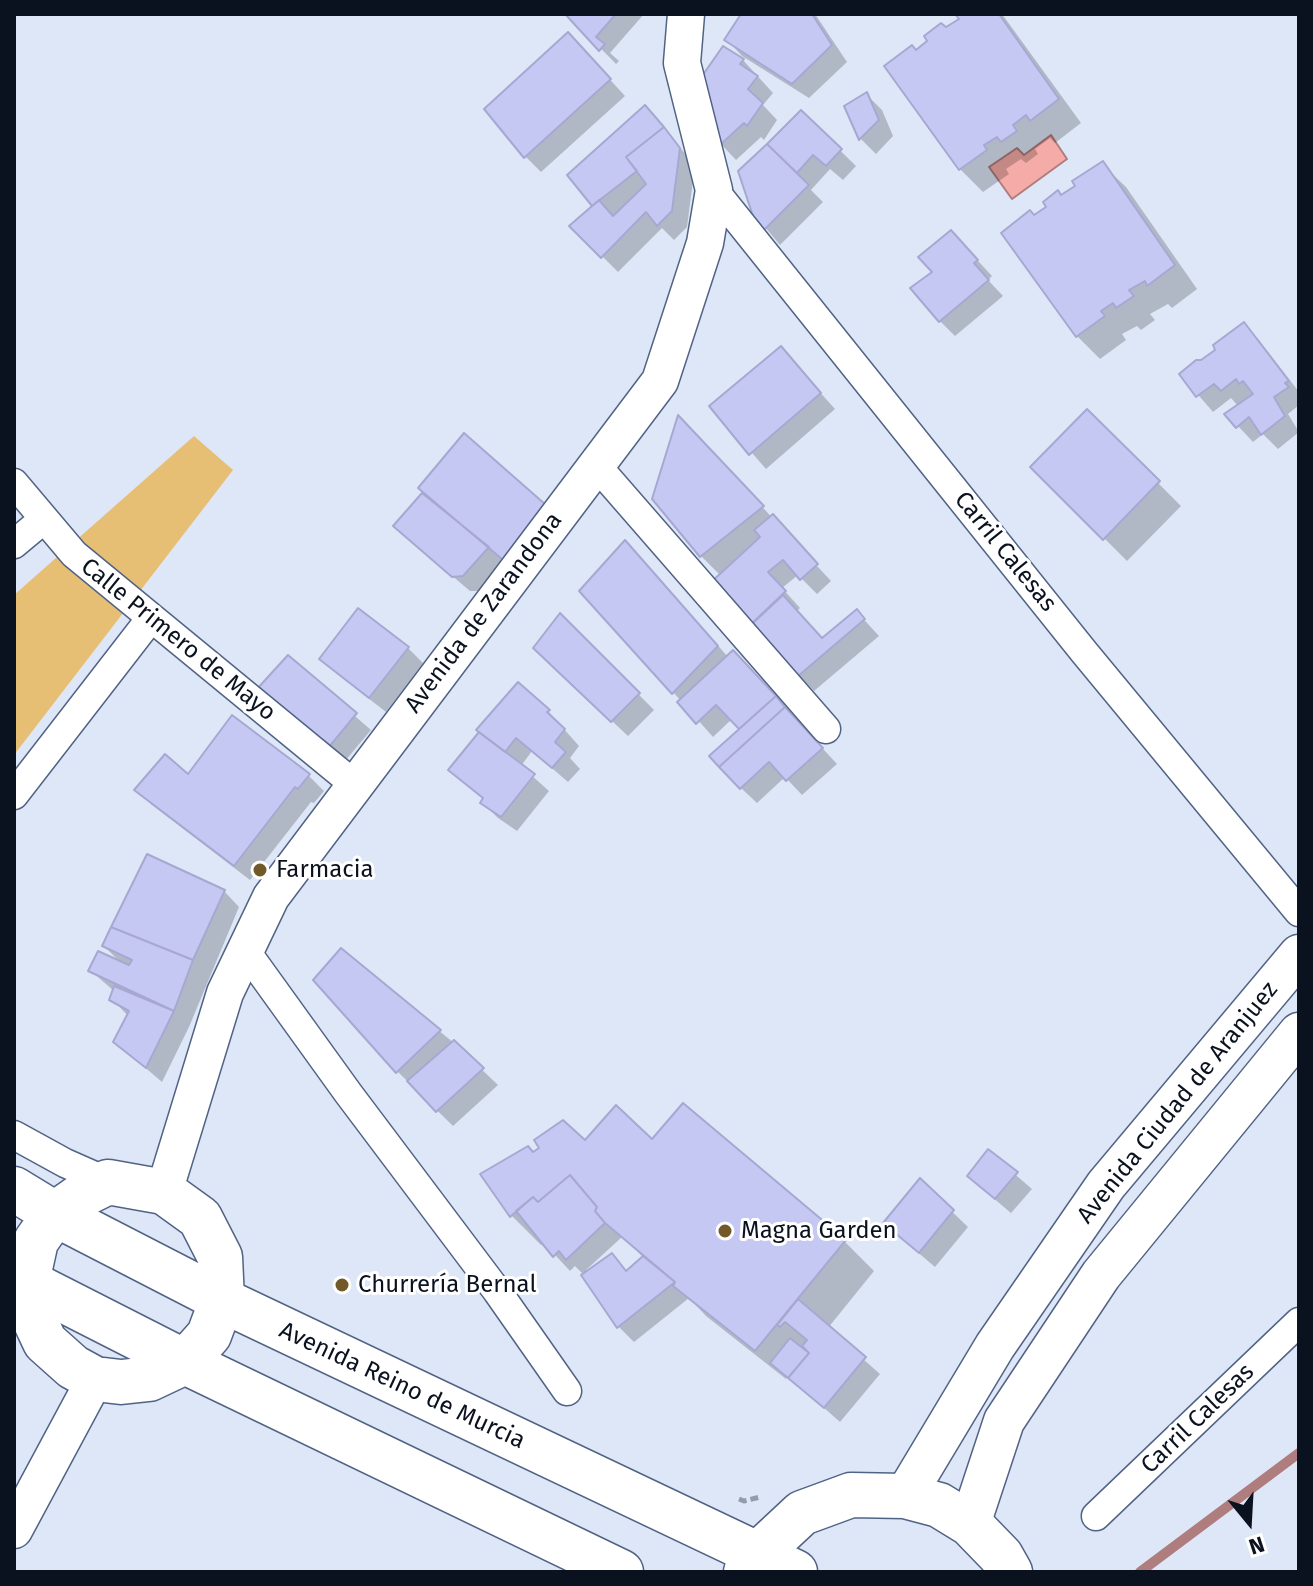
<!DOCTYPE html>
<meta charset="utf-8">
<style>
body{margin:0}
#map{position:relative;width:1313px;height:1586px;overflow:hidden;background:#dee7f7;font-family:"Fira Sans",sans-serif}
canvas{display:block}
.frame{position:absolute;inset:0;border:16px solid #0b121f;pointer-events:none}
.north{position:absolute;left:1209px;top:1482px;width:80px;height:80px;-webkit-text-stroke:6px #fff;paint-order:stroke;rotate:162deg;font-size:22px;font-weight:700;line-height:32px;text-align:center;color:#0b121f}
.north::after{content:'';display:block;margin:auto;width:28px;height:36px;background:#0b121f;clip-path:polygon(50% 0,100% 100%,50% 72%,0 100%)}
</style>
<div id="map">
<canvas width="1313" height="1586"></canvas>
<div class="frame"></div>
<div class="north">N</div>
</div>
<script>
const ctx = document.querySelector('canvas').getContext('2d');
ctx.lineJoin = 'round';
function fillPath(path, color) {
  ctx.fillStyle = color;
  ctx.fill(path, 'evenodd');
}
function poly(rows) {
  const path = new Path2D();
  for (const r of rows) {
    path.moveTo(r[0], r[1]);
    for (let i = 2; i < r.length; i += 2) path.lineTo(r[i], r[i + 1]);
  }
  return path;
}
function stroke(path, color, width, dash) {
  ctx.strokeStyle = color;
  ctx.lineWidth = width;
  ctx.lineCap = dash ? 'butt' : 'round';
  ctx.setLineDash(dash || []);
  ctx.stroke(path);
}
function drawText(font, color, halo, rows, align = 'center') {
  ctx.font = font + ' "Fira Sans",sans-serif';
  ctx.lineWidth = 6;
  ctx.setLineDash([]);
  ctx.textBaseline = 'middle';
  ctx.strokeStyle = halo;
  ctx.fillStyle = color;
  for (const [text, x, y, turn = 0] of rows) {
    ctx.save();
    ctx.translate(x, y);
    ctx.rotate((+turn || 0) * Math.PI / 180);
    ctx.textAlign = isNaN(turn) ? turn : align;
    if (halo) ctx.strokeText(text, 0, 0);
    ctx.fillText(text, 0, 0);
    ctx.restore();
  }
}
fillPath(poly([
 [194,436,233,470,14,755,14,595]
]), '#e7bf74');
const water = poly([
 [1051,135,1067,159,1012,199,989,167,1017,148,1024,155,1051,135]
]);
fillPath(water, '#f5aba7');
stroke(water, '#af7d7e', 2);
fillPath(poly([
 [567,14,644,14,610,53,619,61,616,64],
 [743,14,815,14,847,62,809,98,742,56,727,40],
 [958,14,1002,14,1081,123,1055,143,1050,138,1035,149,1038,154,1026,163,1021,159,1006,169,1009,174,983,192,960,169,916,52,961,20],
 [583,50,625,96,541,172,525,156],
 [743,60,773,93,763,105,777,120,764,140,761,137,736,160,721,144,703,80],
 [867,95,882,110,893,136,876,154,861,139,846,107],
 [645,107,695,165,687,227,674,240,662,228,618,272,572,226,595,206],
 [801,112,856,166,843,180,830,169,811,190,823,202,780,245,755,215,740,172],
 [1102,164,1126,187,1197,289,1172,308,1168,304,1150,314,1155,320,1141,330,1137,326,1122,334,1126,340,1100,359,1077,336,1035,217],
 [966,248,992,276,988,280,1003,296,955,336,940,321],
 [1243,325,1259,340,1299,392,1299,405,1288,414,1299,432,1278,449,1263,434,1253,442,1238,426,1238,406,1231,398,1213,412,1181,375,1202,363],
 [781,349,835,409,766,469,712,407],
 [1087,412,1181,506,1127,561,1033,467],
 [464,436,504,562,479,591,470,591,411,541],
 [701,441,831,581,817,594,798,575,782,588,800,608,797,611,823,640,857,612,879,636,814,691,750,625,721,576,701,556],
 [648,566,728,657,748,668,837,764,802,795,785,777,757,803,741,788,742,729,732,719,713,737,673,692],
 [561,616,654,710,628,736,551,664],
 [408,648,423,663,386,712,337,674,321,659],
 [288,658,371,730,345,761,275,704],
 [518,685,548,711,579,746,570,758,580,769,568,782,532,751,521,766,549,791,517,831,498,818,483,803,484,800,451,770],
 [188,776,309,776,324,791,314,803,311,802,250,880,152,805,137,790],
 [224,891,239,907,189,1027,162,1082,115,1042,128,1016,112,999,114,991,91,971,122,964,104,946],
 [341,951,454,1043,498,1085,453,1126,397,1071],
 [652,1142,844,1241,874,1271,828,1328,880,1374,840,1422,788,1376,786,1379,706,1316,689,1298,634,1342,619,1327,584,1275,575,1266,570,1271,544,1243,541,1245,511,1215,533,1154,585,1143],
 [622,1237,644,1258,628,1272,612,1255,588,1272,586,1270],
 [988,1151,1032,1189,1011,1213,985,1191],
 [920,1181,968,1227,935,1267,901,1238]
]), '#0003');
stroke(poly([
 [1140,1572,1299,1453]
]), '#af7d7e', 10);
const building = poly([
 [565,14,616,14,596,37,605,44,599,51,565,14],
 [741,14,812,14,832,45,792,84,724,40,741,14],
 [955,14,999,14,1059,99,1030,121,1026,115,1013,125,1017,131,1001,142,997,137,984,145,987,150,959,170,884,66,912,45,916,50,927,41,924,36,941,23,946,27,959,19,955,14],
 [568,32,611,79,524,158,484,109,568,32],
 [723,46,744,59,740,64,758,76,748,89,763,103,747,126,744,123,719,146,700,79,723,46],
 [867,92,879,120,859,140,844,106,867,92],
 [645,105,664,127,626,157,637,171,592,206,567,175,645,105],
 [801,110,842,149,826,166,813,155,797,173,767,144,801,110],
 [664,127,680,148,672,211,657,226,646,212,601,258,569,226,599,200,613,216,646,184,626,157,664,127],
 [767,144,809,185,763,231,753,216,738,171,767,144],
 [1103,161,1175,265,1147,286,1145,281,1129,290,1134,296,1116,308,1113,303,1101,311,1105,316,1076,337,1001,233,1030,210,1034,215,1046,207,1043,202,1058,190,1061,195,1075,186,1072,181,1103,161],
 [951,230,978,260,974,263,989,280,939,322,910,288,932,272,918,257,951,230],
 [1244,322,1289,381,1285,383,1289,387,1274,397,1285,416,1261,435,1249,417,1236,428,1224,414,1253,394,1243,381,1239,384,1236,379,1221,391,1214,384,1196,397,1179,374,1196,360,1201,360,1215,350,1213,345,1244,322],
 [781,346,821,393,749,455,709,406,781,346],
 [1087,409,1160,481,1103,540,1030,467,1087,409],
 [678,415,764,506,700,557,652,499,678,415],
 [464,433,546,505,503,560,418,488,464,433],
 [422,493,489,547,463,576,452,577,393,526,422,493],
 [773,514,818,564,800,580,783,560,768,572,786,591,748,627,709,584,760,537,754,530,773,514],
 [625,540,718,646,672,694,579,591,625,540],
 [783,595,822,638,857,609,865,619,797,677,752,624,783,595],
 [358,608,409,647,369,698,319,659,358,608],
 [560,613,640,693,611,722,533,648,560,613],
 [733,650,776,696,739,729,716,705,696,724,677,702,733,650],
 [288,655,357,713,329,747,257,689,288,655],
 [518,682,550,710,547,712,565,729,555,742,566,752,552,768,516,738,505,752,476,730,518,682],
 [776,696,785,707,719,767,709,756,776,696],
 [785,707,823,748,786,781,769,762,740,789,719,767,785,707],
 [232,715,310,774,298,789,295,787,234,866,134,790,165,754,188,774,232,715],
 [479,732,535,774,501,817,480,803,483,798,448,770,479,732],
 [147,854,225,890,193,960,111,927,147,854],
 [111,927,193,960,174,1011,88,971,98,951,129,965,132,960,102,946,111,927],
 [341,948,441,1030,396,1073,313,980,341,948],
 [114,986,174,1011,146,1068,113,1042,129,1011,109,1000,114,986],
 [454,1040,484,1068,436,1112,407,1081,454,1040],
 [683,1103,846,1240,755,1351,673,1286,675,1282,605,1223,595,1211,597,1207,570,1175,538,1202,533,1197,510,1217,480,1174,528,1146,533,1152,539,1148,534,1140,563,1120,585,1140,616,1105,652,1139,683,1103],
 [988,1149,1018,1172,995,1199,967,1176,988,1149],
 [570,1175,597,1207,595,1211,605,1223,566,1260,559,1251,553,1257,516,1211,533,1197,538,1202,570,1175],
 [920,1178,954,1210,919,1253,883,1223,920,1178],
 [612,1253,626,1271,643,1256,675,1282,617,1328,581,1275,612,1253],
 [798,1299,866,1357,824,1408,788,1378,809,1353,802,1346,807,1340,785,1322,780,1327,777,1325,798,1299],
 [790,1338,809,1353,788,1378,770,1363,790,1338]
]);
fillPath(building, '#c5c8f2');
stroke(building, '#a6a8d2', 2);
const minor = poly([
 [714,190,1084,652,1299,912],
 [596,465,826,729],
 [14,483,74,554,355,785],
 [14,544,44,519],
 [14,795,151,618],
 [245,950,348,1093,497,1291,567,1391],
 [14,1135,65,1163,108,1182],
 [1096,1516,1299,1322]
]);
const tertiary = poly([
 [164,1192,225,993,271,897,660,381,705,243,714,190,682,63,686,14],
 [14,1530,95,1379]
]);
const secondary = poly([
 [905,1496,995,1346,1106,1185,1299,955],
 [970,1524,1004,1421,1101,1275,1299,1033]
]);
const primary = poly([
 [108,1182,164,1192,200,1218,220,1257,222,1300,209,1335,185,1362,149,1379,121,1382,95,1379,73,1367,45,1342,29,1308,27,1282,36,1241,55,1214,82,1195,108,1182],
 [14,1189,55,1214,222,1300,795,1572],
 [14,1275,185,1362,621,1572],
 [746,1572,758,1554,802,1513,851,1495,905,1496,939,1505,970,1524,1001,1556,1010,1572]
]);
stroke(minor, '#516385', 31);
stroke(tertiary, '#516385', 39);
stroke(secondary, '#516385', 43);
stroke(primary, '#516385', 47);
stroke(poly([
 [739,1499,744,1501,760,1497]
]), '#949cab', 5, [8, 4]);
stroke(minor, '#fff', 28);
stroke(tertiary, '#fff', 36);
stroke(secondary, '#fff', 40);
stroke(primary, '#fff', 44);
for (const [x, y, r, color] of [
 [260,870,8,"#715929"],
 [725,1231,8,"#715929"],
 [342,1285,8,"#715929"]
]) {
  const dot = new Path2D();
  dot.arc(x, y, r, 0, 2 * Math.PI);
  ctx.fillStyle = color;
  ctx.fill(dot);
  stroke(dot, '#fff', 3);
}
drawText('24px', '#0b121f', '#fff', [
 ["Carril Calesas",1005,552,51],
 ["Avenida de Zarandona",484,613,-53],
 ["Calle Primero de Mayo",178,640,39],
 ["Avenida Ciudad de Aranjuez",1178,1103,-51],
 ["Avenida Reino de Murcia",402,1386,25],
 ["Carril Calesas",1198,1419,-44]
]);
drawText('24px', '#0b121f', '#fff', [
 ["Farmacia",276,870],
 ["Magna Garden",741,1231],
 ["Churrería Bernal",358,1285]
], 'left');
</script>
